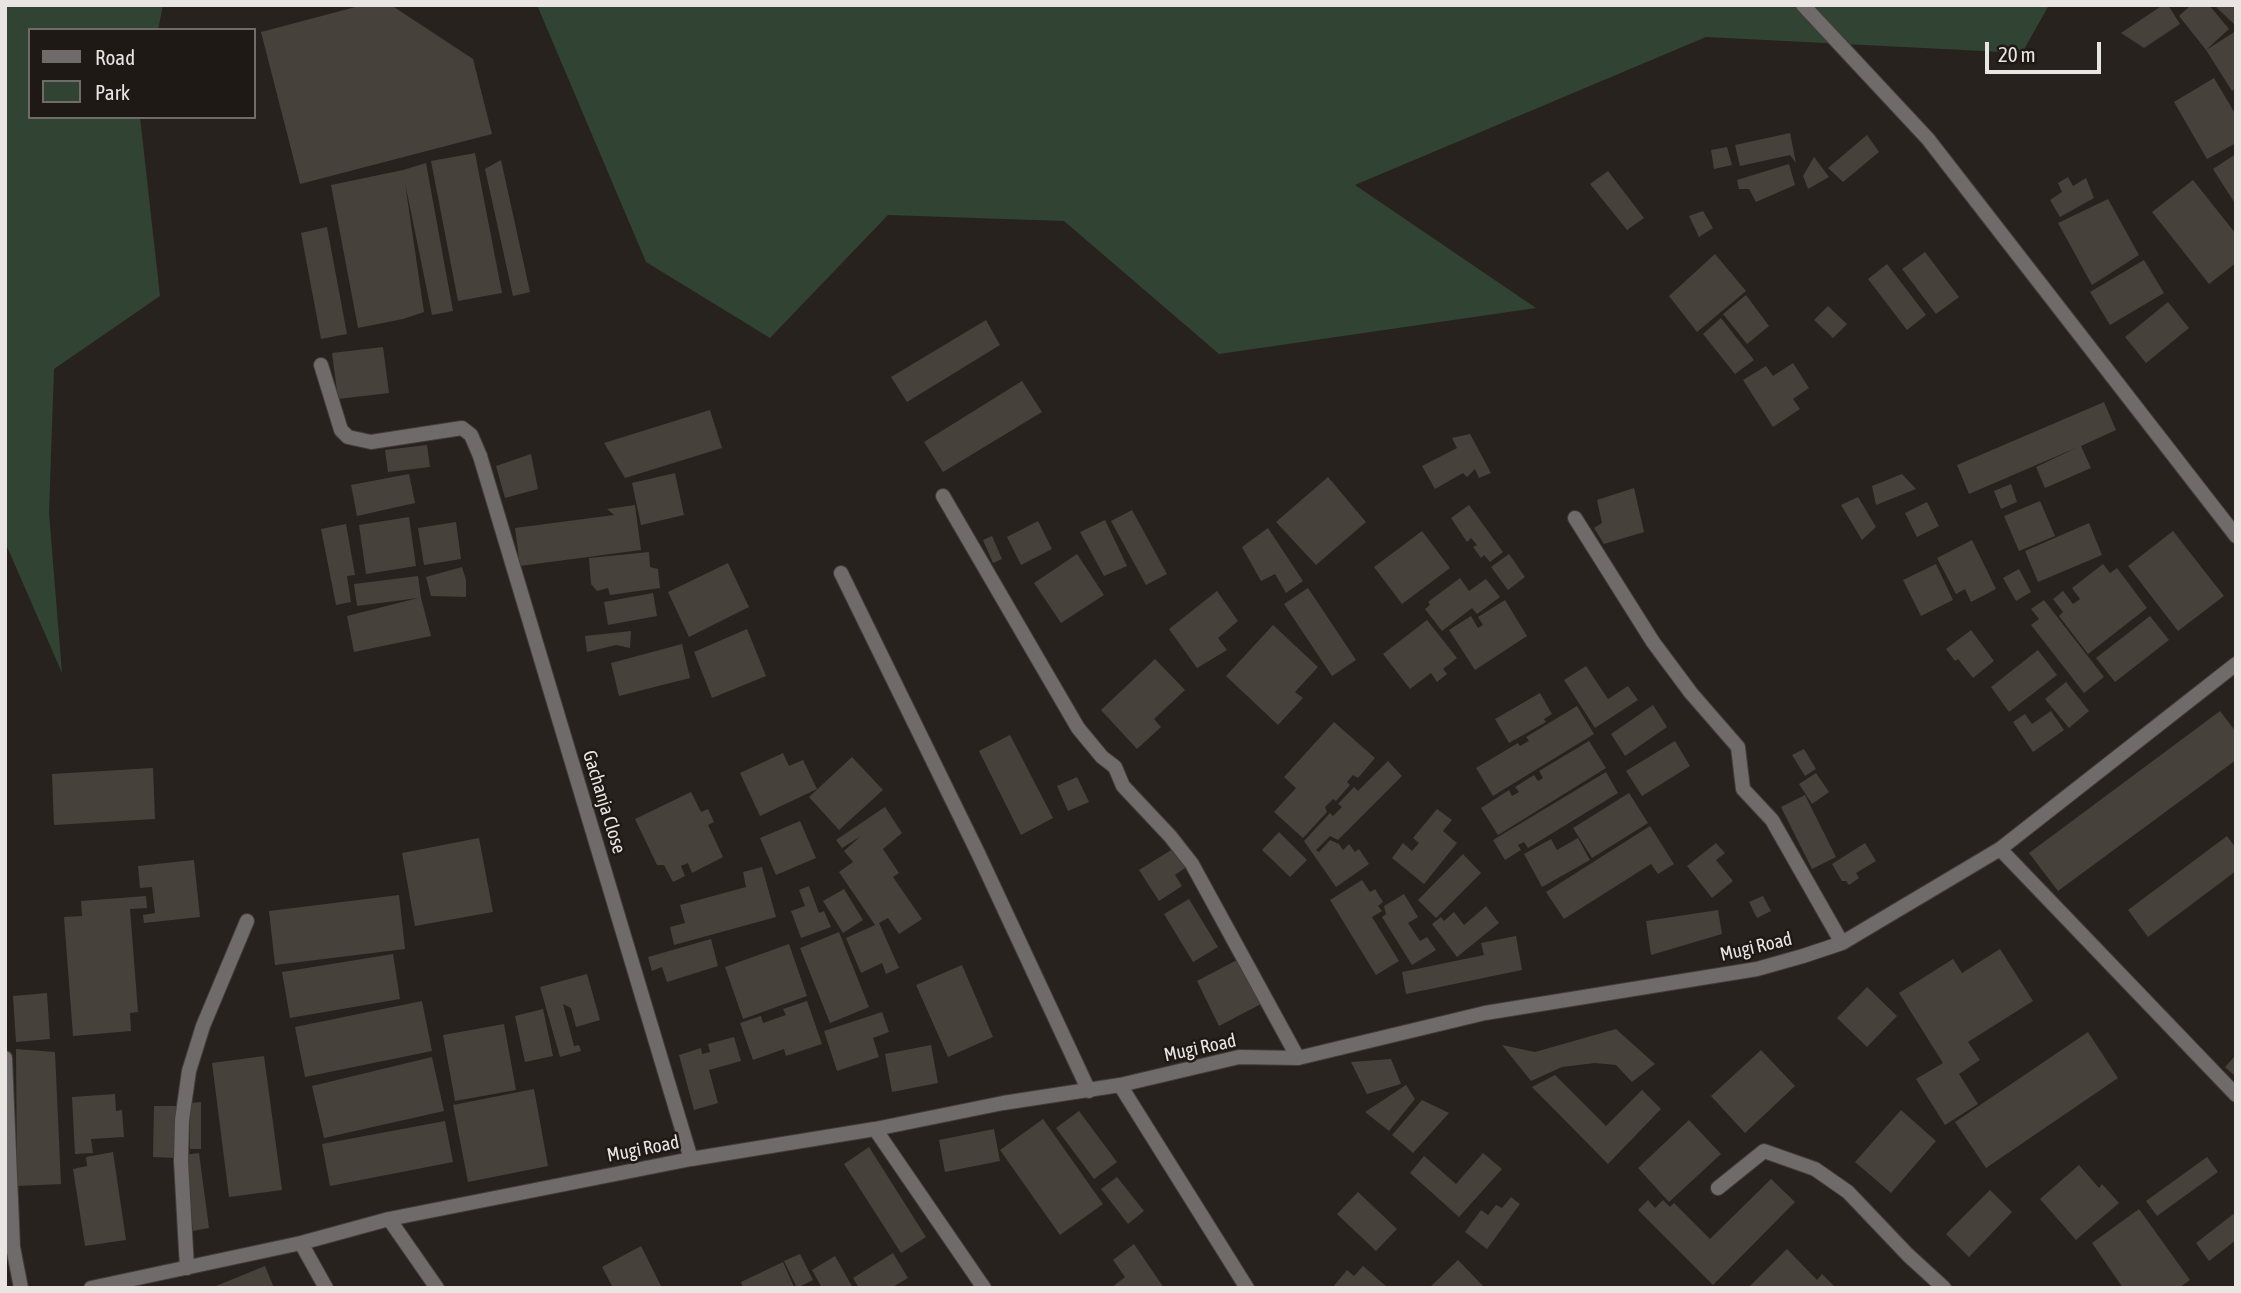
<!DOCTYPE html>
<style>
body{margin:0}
#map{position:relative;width:2241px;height:1293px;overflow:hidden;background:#27221d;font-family:"Asap Condensed",sans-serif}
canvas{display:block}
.frame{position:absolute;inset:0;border:7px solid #e9e5e2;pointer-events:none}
.legend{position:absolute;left:28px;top:28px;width:228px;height:91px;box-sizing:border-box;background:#1e1914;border:2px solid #6f6b66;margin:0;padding:9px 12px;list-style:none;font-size:21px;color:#e9e5e2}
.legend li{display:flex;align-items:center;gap:14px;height:35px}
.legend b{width:35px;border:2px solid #6f6b66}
.scale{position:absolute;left:1985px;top:42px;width:116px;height:32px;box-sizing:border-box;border:4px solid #e9e5e2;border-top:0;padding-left:9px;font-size:21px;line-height:24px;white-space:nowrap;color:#e9e5e2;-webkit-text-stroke:5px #1e1914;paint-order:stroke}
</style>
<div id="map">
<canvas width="2241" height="1293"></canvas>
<div class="frame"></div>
<ul class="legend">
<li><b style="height:9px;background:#6f6b6a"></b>Road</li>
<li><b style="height:19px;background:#314332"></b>Park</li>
</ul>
<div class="scale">20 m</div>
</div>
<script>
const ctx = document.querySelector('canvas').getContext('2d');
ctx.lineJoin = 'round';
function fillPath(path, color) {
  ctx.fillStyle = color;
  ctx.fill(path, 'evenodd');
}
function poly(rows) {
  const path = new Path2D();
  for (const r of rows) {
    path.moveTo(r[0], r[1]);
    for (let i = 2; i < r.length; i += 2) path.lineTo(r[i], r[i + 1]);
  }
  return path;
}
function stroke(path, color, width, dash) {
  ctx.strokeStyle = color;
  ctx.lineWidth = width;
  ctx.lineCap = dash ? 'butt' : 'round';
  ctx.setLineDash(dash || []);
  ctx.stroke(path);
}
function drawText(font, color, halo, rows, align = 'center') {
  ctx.font = font + ' "Asap Condensed",sans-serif';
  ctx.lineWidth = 5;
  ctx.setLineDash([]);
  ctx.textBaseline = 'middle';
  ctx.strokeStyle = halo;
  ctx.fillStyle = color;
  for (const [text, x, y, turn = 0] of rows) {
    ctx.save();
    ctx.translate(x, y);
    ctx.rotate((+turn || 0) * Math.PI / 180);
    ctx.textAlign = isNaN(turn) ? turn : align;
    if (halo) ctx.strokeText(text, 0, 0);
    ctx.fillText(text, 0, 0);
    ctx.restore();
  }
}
fillPath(poly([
 [5,5,163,5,158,30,30,30,30,117,140,117,160,296,54,369,49,513,62,673,5,542],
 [537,5,2049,5,2022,53,1706,37,1355,185,1536,308,1219,354,1064,221,888,215,770,338,646,262]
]), '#314332');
fillPath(poly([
 [363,5,391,5,473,59,492,134,300,184,261,32],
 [2163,5,2168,5,2180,24,2144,48,2121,33],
 [2191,5,2209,5,2229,29,2206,50,2179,16],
 [2214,5,2236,5,2236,26],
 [2236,31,2236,88,2232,91,2206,50],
 [2214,78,2236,115,2236,143,2207,159,2174,102],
 [1790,133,1796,163,1790,155,1740,166,1735,145],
 [1867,135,1879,152,1843,182,1828,168],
 [1727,147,1732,165,1714,169,1711,150],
 [475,153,502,293,458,301,431,161],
 [2236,154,2236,205,2213,169],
 [1814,157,1829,177,1808,189,1803,176],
 [501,160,530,292,513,296,485,169],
 [426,163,453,311,432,315,405,183,424,312,403,319,358,328,331,185,403,170],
 [1789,164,1795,185,1756,202,1749,189,1739,189,1737,180],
 [1608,171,1644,218,1627,230,1590,184],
 [2068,177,2073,186,2086,178,2094,198,2060,217,2050,200,2062,192,2058,183],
 [2193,180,2236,234,2236,263,2209,284,2152,212],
 [2108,199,2139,255,2092,285,2058,223],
 [1703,211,1713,228,1699,237,1689,216],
 [327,227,347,334,321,339,301,233],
 [1925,252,1959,297,1936,314,1902,269],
 [1715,254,1746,291,1697,332,1669,296],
 [2144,260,2164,293,2110,325,2090,292],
 [1887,264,1926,315,1907,330,1868,279],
 [1746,295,1769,326,1747,344,1723,314],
 [2168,302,2189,328,2146,363,2125,337],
 [1828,306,1847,324,1833,338,1814,320],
 [1721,318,1754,360,1735,374,1703,334],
 [986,320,1000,345,907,402,891,377],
 [383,347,389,393,338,399,332,353],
 [1793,363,1809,388,1793,399,1800,409,1773,427,1743,380,1766,366,1773,376],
 [1022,381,1042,412,943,472,924,442],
 [2104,402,2116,430,2081,446,2091,468,2045,488,2036,467,2078,447,1969,494,1957,465],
 [710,410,722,448,625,478,604,443],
 [1470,434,1491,473,1479,478,1475,469,1467,477,1463,473,1435,489,1422,466,1457,448,1452,438],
 [427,445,430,467,388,472,385,450],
 [531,454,538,489,505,498,496,466],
 [675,473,684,515,641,525,632,483],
 [409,474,415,503,357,516,351,485],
 [1902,474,1916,489,1876,505,1872,486],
 [1328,477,1366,522,1316,565,1276,522],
 [2011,484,2017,502,2001,509,1994,491],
 [1634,488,1644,532,1604,544,1594,528,1602,523,1597,500],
 [1858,497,1876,527,1862,540,1841,505],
 [2040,501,2055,536,2019,551,2004,516],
 [1927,502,1939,526,1917,537,1905,513],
 [635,505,641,550,520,566,515,528,614,515,607,509],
 [1469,505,1503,552,1490,562,1484,555,1481,558,1473,547,1477,545,1471,538,1467,542,1451,518],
 [1132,510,1167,574,1146,585,1111,521],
 [409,517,416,566,366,574,359,525],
 [1105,520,1127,566,1104,576,1080,532],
 [1038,521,1052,549,1021,565,1007,537],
 [456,522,461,559,424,565,418,528],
 [2089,523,2102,555,2038,582,2025,551],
 [346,524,355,575,347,576,351,602,336,605,321,529],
 [1268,528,1303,581,1286,593,1275,574,1261,581,1242,547],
 [1422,531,1450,568,1402,604,1374,567],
 [2173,531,2224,596,2178,631,2128,566],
 [992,536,1002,559,993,563,983,540],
 [1972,540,1996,589,1971,602,1965,589,1956,594,1937,558],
 [649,552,650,567,658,569,660,588,610,595,608,588,597,591,591,584,589,558],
 [1077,554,1104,595,1061,623,1034,583],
 [1509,554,1525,577,1508,590,1491,567],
 [728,563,749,607,689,637,668,592],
 [1936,564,1953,600,1921,616,1903,580],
 [2103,564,2110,573,2117,568,2147,608,2088,654,2059,616,2063,612,2053,599,2063,591,2073,604,2080,599,2072,588],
 [462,567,466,580,466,597,431,596,426,577],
 [2019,569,2031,592,2016,601,2003,578],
 [418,576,421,598,431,636,354,652,347,616,418,598,357,606,354,584],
 [1460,578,1469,591,1486,579,1500,597,1477,614,1472,608,1442,631,1425,609,1430,605,1428,602],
 [1308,588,1356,660,1332,676,1284,604],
 [1217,591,1238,621,1218,638,1227,650,1197,668,1169,629],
 [653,593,657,616,608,625,604,602],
 [1505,600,1527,636,1475,670,1449,630,1471,616,1478,628,1483,625,1478,617],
 [2044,600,2104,677,2084,693,2031,625,2039,619,2031,609],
 [2150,616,2169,640,2115,682,2096,658],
 [1427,620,1457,658,1443,669,1447,674,1437,682,1431,673,1410,689,1383,654],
 [1273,625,1318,667,1295,692,1303,698,1278,725,1226,676],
 [747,629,766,676,712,698,694,652],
 [1971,630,1994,661,1973,678,1958,659,1955,661,1946,649],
 [631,631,630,648,616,645,587,652,585,636],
 [682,644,690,678,619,696,611,663],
 [2038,650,2057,675,2009,712,1991,687],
 [1155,659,1185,690,1154,719,1161,727,1137,749,1101,710],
 [1586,666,1608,699,1628,686,1638,700,1595,728,1564,680],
 [2066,682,2089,711,2069,728,2045,699],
 [1540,693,1552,714,1544,719,1546,722,1509,743,1495,719],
 [1653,705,1667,727,1625,756,1611,734],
 [1577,706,1594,734,1493,796,1476,768,1518,743,1520,746,1529,741,1526,737],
 [2051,711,2064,730,2033,752,2013,722,2025,714,2032,724],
 [2220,711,2236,732,2236,760,2058,891,2029,853],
 [1334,722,1375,758,1358,778,1353,775,1347,782,1350,785,1336,801,1333,799,1325,807,1327,812,1303,838,1274,812,1296,788,1284,777],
 [1010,735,1053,818,1021,835,979,751],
 [1589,741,1606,768,1498,835,1481,808,1509,790,1512,796,1519,792,1515,787,1534,775,1538,781,1543,778,1539,771],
 [1675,741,1690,766,1642,796,1626,771],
 [1804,749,1816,769,1805,776,1792,755],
 [783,753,789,766,803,760,817,789,760,816,740,773],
 [852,757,883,790,839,830,809,797],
 [1388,761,1402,776,1338,840,1330,836,1316,850,1319,852,1330,840,1339,844,1343,850,1349,844,1355,852,1359,849,1369,864,1336,887,1304,841,1330,813,1333,816,1342,807,1338,804,1354,787,1358,791],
 [153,768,155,819,54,825,52,774],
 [1606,772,1618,793,1528,848,1524,842,1518,845,1521,850,1505,860,1493,840],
 [1816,773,1829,792,1812,804,1799,784],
 [1077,777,1089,802,1068,811,1057,786],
 [691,792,701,812,708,809,714,822,708,825,723,857,692,873,688,863,681,866,685,876,673,882,664,865,657,865,635,819],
 [1629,793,1648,823,1592,858,1573,828],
 [1805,795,1836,857,1812,869,1781,807],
 [885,807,902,833,883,849,899,873,893,877,922,919,899,934,888,918,879,923,899,968,886,974,882,963,861,973,846,938,875,925,839,872,853,862,844,851,861,836,842,848,836,840],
 [1437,809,1452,820,1443,831,1457,843,1424,884,1392,858,1403,843,1412,851,1419,843,1413,838],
 [800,821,816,858,776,875,760,838],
 [1650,826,1674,864,1658,874,1651,864,1564,919,1546,892],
 [1279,832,1307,860,1290,877,1262,850],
 [2227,836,2236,848,2236,871,2148,937,2128,910],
 [479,838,493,912,415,926,402,853],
 [1578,838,1590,860,1542,887,1524,854,1551,839,1557,850],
 [1716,843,1725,853,1716,860,1733,881,1712,898,1687,866],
 [1865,843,1876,861,1856,873,1859,878,1849,885,1846,881,1842,881,1832,864],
 [1176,847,1188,866,1175,875,1182,886,1159,901,1139,870],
 [1463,854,1481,873,1436,918,1418,900],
 [194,860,200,917,144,923,143,915,155,913,152,887,140,888,138,866],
 [762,867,776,917,674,945,670,927,685,923,680,905,746,887,743,872],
 [1362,880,1370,892,1375,889,1383,902,1378,906,1382,911,1372,917,1399,961,1376,975,1330,900],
 [809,886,819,913,824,911,831,927,801,938,791,911,805,906,799,890],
 [844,889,863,920,843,933,823,901],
 [1404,894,1418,917,1408,923,1420,941,1427,937,1436,950,1412,965,1382,917,1386,914,1384,906],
 [399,895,405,949,275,965,269,911],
 [146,896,147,908,130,909,138,1012,130,1013,131,1031,73,1036,64,917,82,916,81,901],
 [1763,896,1771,911,1757,918,1749,902],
 [1189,899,1218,947,1193,962,1164,914],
 [1486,906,1499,923,1457,957,1432,924,1441,917,1444,921,1454,912,1464,925],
 [1718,910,1722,934,1651,955,1646,921],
 [839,932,869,1007,830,1023,800,948],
 [1516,936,1522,970,1406,994,1402,972,1484,955,1481,943],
 [711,939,718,966,667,982,662,967,652,971,648,957],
 [789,944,807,996,743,1019,725,967],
 [2000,949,2033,1001,1968,1042,1980,1060,1959,1074,1978,1104,1945,1125,1916,1079,1943,1063,1899,993,1953,959,1962,973],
 [393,954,400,999,290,1018,282,972],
 [1237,960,1261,1004,1219,1026,1197,981],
 [962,965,993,1037,948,1057,916,985],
 [587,974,600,1020,576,1027,571,1008,563,1004,574,1046,579,1045,581,1051,560,1057,540,987],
 [1867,987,1897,1016,1867,1047,1837,1018],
 [47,993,50,1039,16,1042,13,996],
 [422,1001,432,1051,305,1077,295,1027],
 [807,1001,822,1044,786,1056,784,1049,753,1060,740,1023,761,1016,763,1023,786,1015,783,1009],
 [543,1009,553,1056,525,1062,515,1016],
 [882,1012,889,1032,873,1038,879,1057,837,1071,824,1031],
 [504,1024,516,1090,455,1101,443,1035],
 [1616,1029,1655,1064,1632,1082,1616,1065,1595,1063,1562,1067,1531,1081,1502,1045,1535,1052],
 [2088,1032,2118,1078,1986,1168,1955,1122],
 [734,1037,741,1061,709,1070,718,1103,694,1110,679,1055,701,1048,702,1054,710,1052,708,1044],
 [931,1045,938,1083,892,1092,885,1054],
 [16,1049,55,1052,61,1184,17,1186],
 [1761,1050,1795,1086,1745,1133,1711,1096],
 [2236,1055,2236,1077,2225,1067],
 [264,1056,282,1190,229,1197,212,1063],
 [432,1057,444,1111,324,1138,312,1086],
 [1391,1059,1401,1084,1367,1094,1351,1062],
 [1555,1075,1606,1126,1642,1090,1661,1109,1608,1164,1532,1087],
 [1406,1085,1415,1099,1389,1131,1365,1112],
 [534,1089,548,1166,468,1182,453,1105],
 [115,1094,116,1111,122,1110,124,1137,91,1139,93,1153,75,1154,72,1097],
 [1422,1100,1449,1113,1413,1153,1392,1135],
 [201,1102,201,1149,190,1149,190,1103],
 [154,1106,177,1106,176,1158,153,1157],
 [1901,1110,1936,1141,1891,1193,1855,1162],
 [1079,1111,1117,1162,1094,1179,1056,1128],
 [1043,1119,1103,1204,1060,1235,1000,1150],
 [1689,1120,1721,1154,1669,1202,1638,1168],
 [445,1121,453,1162,330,1186,322,1144],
 [994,1129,1000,1161,945,1172,939,1140],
 [869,1147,926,1237,901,1253,844,1164],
 [113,1152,126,1240,85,1246,73,1169,87,1166,86,1157],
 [199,1153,209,1228,193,1231,183,1155],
 [1483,1153,1502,1169,1459,1217,1410,1173,1424,1156,1456,1184],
 [2207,1157,2218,1172,2157,1216,2146,1201],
 [2079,1165,2099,1188,2102,1184,2119,1203,2076,1240,2040,1199],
 [1117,1177,1144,1211,1128,1224,1101,1189],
 [1771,1179,1795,1202,1713,1285,1638,1210,1648,1200,1655,1208,1663,1200,1670,1207,1674,1203,1710,1239],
 [1990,1190,2012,1212,1969,1257,1946,1234],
 [1358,1192,1397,1229,1376,1251,1337,1214],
 [1511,1197,1520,1204,1487,1249,1465,1232,1481,1210,1488,1215,1496,1205,1502,1208],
 [2139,1209,2190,1280,2179,1288,2123,1288,2092,1243],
 [2236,1212,2236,1240,2209,1261,2196,1243],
 [1134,1244,1164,1288,1111,1288,1125,1277,1113,1260],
 [641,1246,662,1288,613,1288,602,1267],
 [1787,1249,1817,1280,1822,1274,1836,1288,1748,1288],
 [893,1253,908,1278,891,1288,859,1288,853,1278],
 [800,1254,813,1280,797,1288,784,1261],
 [835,1256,853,1288,822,1288,812,1270],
 [1458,1260,1485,1288,1429,1288],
 [783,1262,794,1287,743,1288,741,1282],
 [265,1266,274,1288,211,1288],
 [1363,1266,1388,1288,1332,1288,1347,1270,1354,1276]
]), '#47413c');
const lane = poly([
 [321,365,341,430,348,437,371,442,462,428,471,435,480,456],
 [5,1058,13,1247,21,1288]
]);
const street = poly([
 [1803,5,1928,139,2236,536],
 [480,456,691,1159],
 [943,496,1078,728,1102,757,1115,767,1123,786,1170,836,1192,864,1298,1058],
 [1575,518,1653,642,1691,693,1738,747,1743,789,1772,820,1842,943],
 [841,573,978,853,1089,1091],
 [2000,849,2236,1095],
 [1120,1085,1247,1288],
 [875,1129,984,1288],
 [1718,1188,1764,1151,1815,1169,1848,1192,1908,1255,1944,1288],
 [389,1219,437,1288],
 [301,1243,326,1288],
 [187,1268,181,1161,182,1120,189,1071,203,1026,247,921],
 [91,1288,301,1243,389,1219,691,1159,875,1129,1003,1103,1120,1085,1239,1057,1298,1058,1485,1013,1757,969,1803,956,1842,943,2000,849,2236,664]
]);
stroke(lane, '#423d39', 16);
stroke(street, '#423d39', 16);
stroke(lane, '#6f6b6a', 14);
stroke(street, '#6f6b6a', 14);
drawText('19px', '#e9e5e2', '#1e1914', [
 ["Gachanja Close",604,802,73],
 ["Mugi Road",1756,947,-13],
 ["Mugi Road",1200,1048,-12],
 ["Mugi Road",643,1149,-11]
]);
</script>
